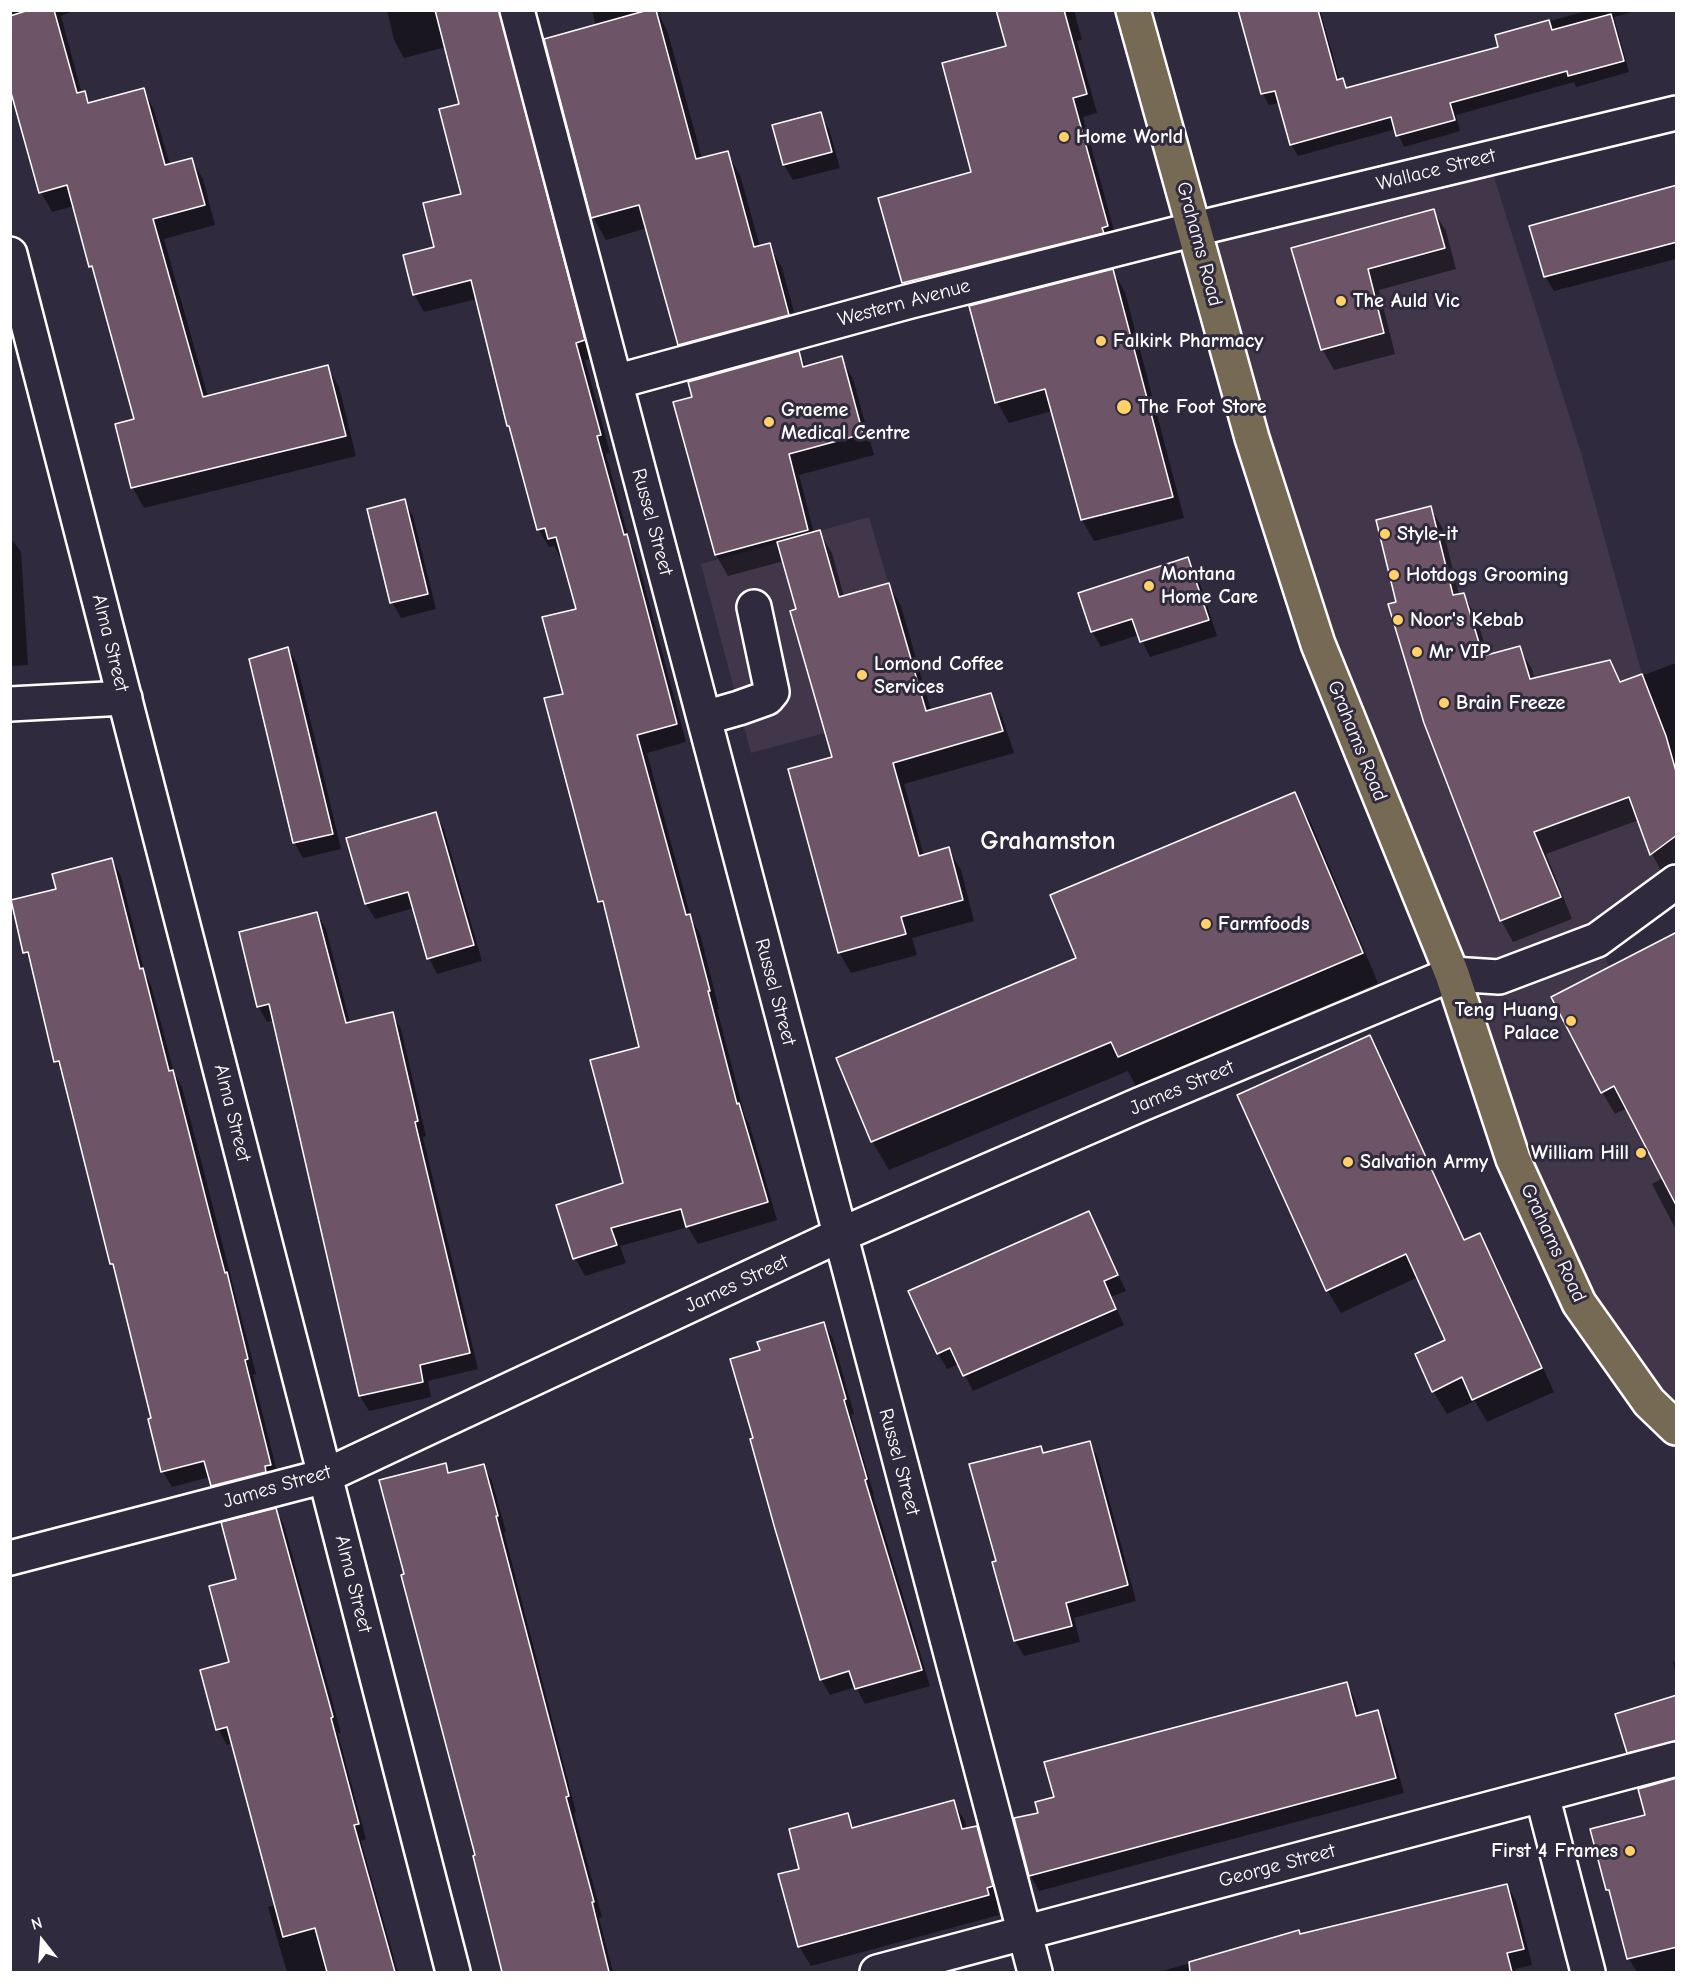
<!DOCTYPE html>
<style>
body{margin:0}
#map{position:relative;width:1687px;height:1983px;overflow:hidden;background:#2f2a3d;font-family:"Comic Neue",sans-serif}
canvas{display:block}
.frame{position:absolute;inset:0;border:12px solid #fff;pointer-events:none}
.north{position:absolute;left:12px;top:1911px;width:60px;height:60px;-webkit-text-stroke:4px #2f2a3d;paint-order:stroke;rotate:343deg;font-size:16px;font-weight:700;line-height:24px;text-align:center;color:#fff}
.north::after{content:'';display:block;margin:auto;width:21px;height:27px;background:#fff;clip-path:polygon(50% 0,100% 100%,50% 72%,0 100%)}
</style>
<div id="map">
<canvas width="1687" height="1983"></canvas>
<div class="frame"></div>
<div class="north">N</div>
</div>
<script>
const ctx = document.querySelector('canvas').getContext('2d');
ctx.lineJoin = 'round';
function fillPath(path, color) {
  ctx.fillStyle = color;
  ctx.fill(path, 'evenodd');
}
function poly(rows) {
  const path = new Path2D();
  for (const r of rows) {
    path.moveTo(r[0], r[1]);
    for (let i = 2; i < r.length; i += 2) path.lineTo(r[i], r[i + 1]);
  }
  return path;
}
function stroke(path, color, width, dash) {
  ctx.strokeStyle = color;
  ctx.lineWidth = width;
  ctx.lineCap = dash ? 'butt' : 'round';
  ctx.setLineDash(dash || []);
  ctx.stroke(path);
}
function drawText(font, color, halo, rows, align = 'center') {
  ctx.font = font + ' "Comic Neue",sans-serif';
  ctx.lineWidth = 6;
  ctx.setLineDash([]);
  ctx.textBaseline = 'middle';
  ctx.strokeStyle = halo;
  ctx.fillStyle = color;
  for (const [text, x, y, turn = 0] of rows) {
    ctx.save();
    ctx.translate(x, y);
    ctx.rotate((+turn || 0) * Math.PI / 180);
    ctx.textAlign = isNaN(turn) ? turn : align;
    if (halo) ctx.strokeText(text, 0, 0);
    ctx.fillText(text, 0, 0);
    ctx.restore();
  }
}
fillPath(poly([
 [1488,158,1581,453,1642,674,1666,736,1676,775,1676,882,1597,940,1676,1111,1676,1425,1579,1303,1318,644,1195,229],
 [869,517,924,706,751,753,701,564]
]), '#42374a');
fillPath(poly([
 [10,10,75,10,61,16,82,94,84,93,91,104,143,90,154,110,170,165,191,159,203,179,215,225,164,239,208,397,327,367,339,387,356,456,144,508,133,488,117,425,135,420,97,278,90,266,74,206,52,212,41,192,18,110,13,102,10,92],
 [387,10,509,10,594,358,585,360,610,453,606,454,630,543,636,554,686,742,647,753,691,918,700,934,719,1009,717,1009,745,1117,749,1123,777,1220,698,1244,688,1227,620,1246,626,1263,585,1276,575,1258,624,1184,641,1048,608,915,600,902,564,695,578,610,563,556,560,557,554,546,549,547,539,530,513,433,508,426,477,299,424,312,414,294,463,195,461,105,446,47,404,58,394,40],
 [592,10,657,10,668,33,702,159,727,153,740,175,760,247,769,245,782,268,794,312,683,342,683,346,795,315,801,338,692,368,679,345,647,228,606,240,593,217,596,26],
 [998,10,1074,10,1082,40,1077,41,1097,113,1083,117,1118,245,914,301,903,282,973,173,1008,47],
 [1238,10,1320,10,1340,81,1342,80,1347,89,1500,49,1496,36,1590,10,1639,10,1614,17,1629,72,1576,87,1574,82,1456,115,1460,131,1404,147,1396,129,1298,156,1291,144,1279,103,1269,105,1263,94],
 [820,114,829,129,840,168,793,180,784,165],
 [1676,186,1676,259,1554,291,1545,276],
 [1433,210,1446,231,1456,269,1379,290,1395,354,1334,370,1322,349,1293,249],
 [1113,271,1125,292,1184,518,1094,541,1082,520,1052,411,1009,423,997,402],
 [799,353,807,367,841,358,853,379,874,455,799,475,814,533,819,532,832,553,844,597,889,585,901,606,931,711,990,694,1002,716,1014,753,904,784,924,856,948,849,961,870,974,921,912,938,917,955,851,973,839,952,834,758,798,610,784,561,728,576,716,555,675,403,694,398],
 [404,500,413,516,436,609,401,618,392,602],
 [1431,508,1443,529,1459,595,1463,594,1476,616,1488,656,1519,648,1532,669,1535,680,1610,662,1622,683,1676,663,1676,866,1664,876,1652,854,1639,820,1546,854,1572,919,1513,942,1501,920,1397,603],
 [10,537,21,552,28,665,10,666],
 [1188,559,1197,574,1217,636,1150,657,1139,635,1101,647,1092,631],
 [288,648,297,664,341,849,303,858,294,842],
 [1294,794,1311,823,1378,983,1136,1086,1128,1071,889,1170,872,1141,1078,959],
 [435,814,444,829,482,961,437,974,429,958,414,908,375,919,366,904],
 [112,860,121,876,145,974,151,985,174,1073,182,1087,256,1374,253,1375,279,1480,222,1501,210,1477,172,1487,163,1472,149,1420,153,1419,116,1271,112,1264,64,1075,56,1061,32,965,25,952,58,890],
 [317,914,326,929,350,1023,392,1013,401,1029,426,1136,423,1137,478,1369,428,1381,431,1397,369,1411,360,1396,274,1020,267,1022,258,1006],
 [1676,933,1676,1230,1652,1184,1663,1178,1627,1108,1615,1114,1602,1092],
 [1369,1037,1383,1060,1465,1241,1479,1235,1493,1258,1554,1392,1487,1422,1475,1401,1447,1414,1433,1391,1447,1341,1418,1277,1341,1313,1327,1290],
 [1089,1213,1126,1291,1111,1297,1124,1325,973,1391,959,1364,947,1369,938,1353],
 [824,1324,833,1339,854,1414,851,1415,874,1495,873,1495,930,1686,865,1704,856,1687,830,1695,821,1679,755,1439,761,1351],
 [1089,1442,1098,1458,1136,1601,1074,1618,1080,1642,1024,1656,1015,1641,994,1563,997,1562,1040,1447,1045,1454],
 [445,1465,450,1474,483,1465,492,1481,506,1532,504,1532,576,1812,574,1813,602,1917,599,1918,613,1972,505,1972,405,1575],
 [275,1510,284,1525,341,1733,338,1733,366,1839,361,1841,398,1972,287,1972,268,1907,276,1905,233,1743,227,1745,218,1729,231,1663,237,1580],
 [1676,1661,1676,1673,1673,1662],
 [1346,1684,1355,1699,1360,1717,1377,1712,1386,1728,1404,1793,1039,1891,1030,1875,1040,1814,1056,1798],
 [1676,1697,1676,1765,1641,1774,1628,1752],
 [1676,1780,1676,1972,1637,1972,1629,1959,1614,1902,1607,1890,1647,1816],
 [953,1802,965,1821,967,1830,976,1828,988,1848,1003,1906,997,1908,999,1915,811,1966,799,1946,801,1870,847,1814,855,1829],
 [1507,1885,1516,1901,1532,1965,1515,1969,1516,1972,1159,1972,1298,1932,1300,1935]
]), '#0007');
const building = poly([
 [29,10,54,10,77,93,85,91,88,103,144,88,165,165,192,158,205,205,153,219,203,397,328,365,346,436,131,488,115,424,134,419,92,266,89,267,67,185,39,193,10,89,10,16,29,10],
 [435,10,499,10,585,340,576,343,601,435,597,436,624,535,627,534,677,724,637,735,686,915,690,914,710,991,708,991,737,1104,739,1103,768,1202,686,1227,681,1209,611,1228,617,1245,573,1259,556,1205,623,1183,590,1060,639,1047,603,901,598,902,544,698,563,694,542,617,576,609,556,537,548,539,545,528,537,530,509,426,507,426,471,280,413,295,403,255,434,247,423,203,461,194,439,109,459,104,435,10],
 [648,10,656,10,696,159,728,151,754,247,770,243,789,315,678,345,639,205,591,218,544,39,648,10],
 [996,10,1064,10,1087,94,1073,98,1108,226,1102,228,1104,233,902,283,878,198,971,172,942,63,1006,46,996,10],
 [1238,10,1318,10,1337,80,1343,78,1346,88,1498,47,1495,35,1549,20,1552,30,1611,14,1624,61,1568,76,1567,71,1450,103,1455,120,1396,136,1391,117,1290,145,1275,91,1261,94,1238,10],
 [821,112,832,152,783,165,772,125,821,112],
 [1677,185,1677,242,1544,277,1529,226,1677,185],
 [1434,209,1445,248,1368,269,1384,333,1321,350,1291,248,1434,209],
 [1113,269,1173,497,1081,520,1045,389,995,403,969,306,1113,269],
 [799,351,803,367,842,356,863,434,789,454,808,530,715,555,673,402,692,397,688,382,799,351],
 [405,499,428,594,390,603,367,509,405,499],
 [1431,506,1453,595,1464,593,1483,656,1520,646,1530,679,1610,660,1620,682,1642,674,1666,736,1677,775,1677,835,1650,855,1629,797,1534,832,1561,897,1500,921,1424,723,1388,604,1396,602,1376,520,1431,506],
 [820,530,839,597,889,583,926,711,991,693,1003,731,893,763,919,856,949,847,963,900,901,917,906,934,838,953,788,769,832,757,790,611,796,609,777,542,820,530],
 [1188,557,1209,620,1140,642,1132,619,1091,632,1078,593,1188,557],
 [288,647,333,834,293,843,249,659,288,647],
 [1295,792,1363,953,1118,1057,1111,1042,871,1142,836,1058,1076,958,1050,895,1295,792],
 [436,812,474,945,427,959,408,892,365,904,346,838,436,812],
 [112,858,140,969,143,968,169,1071,173,1070,215,1235,225,1273,227,1272,248,1359,245,1360,271,1465,265,1466,266,1472,211,1486,204,1461,161,1472,148,1419,151,1418,113,1264,110,1264,59,1061,54,1062,28,952,23,953,11,900,56,889,52,874,112,858],
 [317,912,346,1023,393,1012,418,1121,415,1122,470,1353,420,1365,423,1382,359,1396,269,1004,257,1007,239,932,317,912],
 [1677,932,1677,1207,1614,1086,1601,1093,1551,997,1677,932],
 [1370,1035,1464,1240,1480,1233,1542,1368,1472,1400,1462,1377,1432,1392,1415,1354,1445,1340,1406,1254,1326,1291,1237,1095,1370,1035],
 [1089,1211,1118,1275,1104,1281,1116,1309,963,1376,950,1348,937,1354,908,1291,1089,1211],
 [824,1322,846,1399,844,1400,867,1479,865,1480,922,1670,855,1689,849,1671,820,1680,775,1529,750,1439,753,1438,730,1359,760,1350,757,1342,824,1322],
 [1090,1441,1128,1585,1066,1603,1072,1626,1014,1641,992,1562,996,1561,969,1464,1041,1446,1043,1453,1090,1441],
 [446,1463,448,1473,484,1464,498,1516,496,1516,569,1796,566,1797,594,1902,592,1902,609,1972,502,1972,473,1856,475,1855,401,1575,404,1574,379,1480,446,1463],
 [276,1508,333,1717,331,1718,359,1824,354,1825,395,1972,327,1972,315,1928,283,1937,227,1727,216,1730,200,1670,229,1662,209,1586,236,1579,221,1522,276,1508],
 [1347,1682,1356,1716,1378,1710,1396,1778,1029,1876,1014,1818,1038,1813,1035,1802,1054,1797,1044,1762,1347,1682],
 [1677,1695,1677,1741,1627,1753,1615,1714,1677,1695],
 [1677,1778,1677,1947,1627,1959,1609,1890,1606,1890,1590,1829,1645,1815,1638,1789,1677,1778],
 [954,1800,962,1829,977,1826,993,1886,987,1888,989,1895,798,1947,778,1874,799,1869,789,1829,848,1813,852,1828,954,1800],
 [1507,1884,1524,1949,1507,1953,1512,1972,1190,1972,1189,1962,1299,1930,1300,1934,1507,1884]
]);
fillPath(building, '#6d5567');
stroke(building, '#fff', 1.5);
const minor = poly([
 [517,10,1035,1972],
 [10,254,453,1972],
 [615,382,907,302,1195,229,1676,113],
 [10,704,125,698],
 [704,718,739,708,767,698,772,692,754,607],
 [10,1558,325,1476,840,1235,1139,1105,1452,974,1499,977,1597,940,1676,882],
 [1542,1795,1588,1972],
 [877,1972,1676,1759]
]);
const major = poly([
 [1133,10,1252,438,1318,644,1452,974,1513,1159,1579,1303,1649,1402,1676,1428]
]);
stroke(minor, '#fff', 38);
stroke(major, '#fff', 38);
stroke(minor, '#2f2a3d', 33);
stroke(major, '#776a54', 33);
for (const [x, y, r, color] of [
 [1064,137,6,"#ffd166"],
 [1341,301,6,"#ffd166"],
 [1101,341,6,"#ffd166"],
 [1124,407,8,"#ffd166"],
 [769,422,6,"#ffd166"],
 [1385,534,6,"#ffd166"],
 [1394,575,6,"#ffd166"],
 [1149,586,6,"#ffd166"],
 [1398,620,6,"#ffd166"],
 [1417,652,6,"#ffd166"],
 [862,675,6,"#ffd166"],
 [1444,703,6,"#ffd166"],
 [1206,924,6,"#ffd166"],
 [1571,1021,6,"#ffd166"],
 [1641,1153,6,"#ffd166"],
 [1348,1162,6,"#ffd166"],
 [1630,1851,6,"#ffd166"]
]) {
  const dot = new Path2D();
  dot.arc(x, y, r, 0, 2 * Math.PI);
  ctx.fillStyle = color;
  ctx.fill(dot);
  stroke(dot, '#2f2a3d', 2);
}
drawText('bold 20px', '#fff', '#2f2a3d', [
 ["Home World",1076,137],
 ["The Auld Vic",1353,301],
 ["Falkirk Pharmacy",1113,341],
 ["The Foot Store",1138,407],
 ["Graeme",781,410],
 ["Medical Centre",781,433],
 ["Style-it",1397,534],
 ["Montana",1161,574],
 ["Home Care",1161,597],
 ["Hotdogs Grooming",1406,575],
 ["Noor's Kebab",1410,620],
 ["Mr VIP",1429,652],
 ["Lomond Coffee",874,664],
 ["Services",874,687],
 ["Brain Freeze",1456,703],
 ["Farmfoods",1218,924],
 ["Teng Huang",1559,1010,"right"],
 ["Palace",1559,1033,"right"],
 ["William Hill",1629,1153,"right"],
 ["Salvation Army",1360,1162],
 ["First 4 Frames",1618,1851,"right"]
], 'left');
drawText('20px', '#fff', '#2f2a3d', [
 ["Wallace Street",1436,170,-14],
 ["Grahams Road",1199,244,75],
 ["Western Avenue",904,303,-15],
 ["Russel Street",652,522,75],
 ["Alma Street",110,643,76],
 ["Grahams Road",1357,741,68],
 ["Russel Street",775,992,75],
 ["James Street",1182,1088,-23],
 ["Alma Street",232,1113,76],
 ["Grahams Road",1553,1243,65],
 ["James Street",737,1284,-25],
 ["Russel Street",899,1462,75],
 ["James Street",277,1487,-16],
 ["Alma Street",353,1584,76],
 ["George Street",1277,1866,-15]
]);
drawText('bold 26px', '#fff', '#2f2a3d', [
 ["Grahamston",1048,842]
]);
</script>
